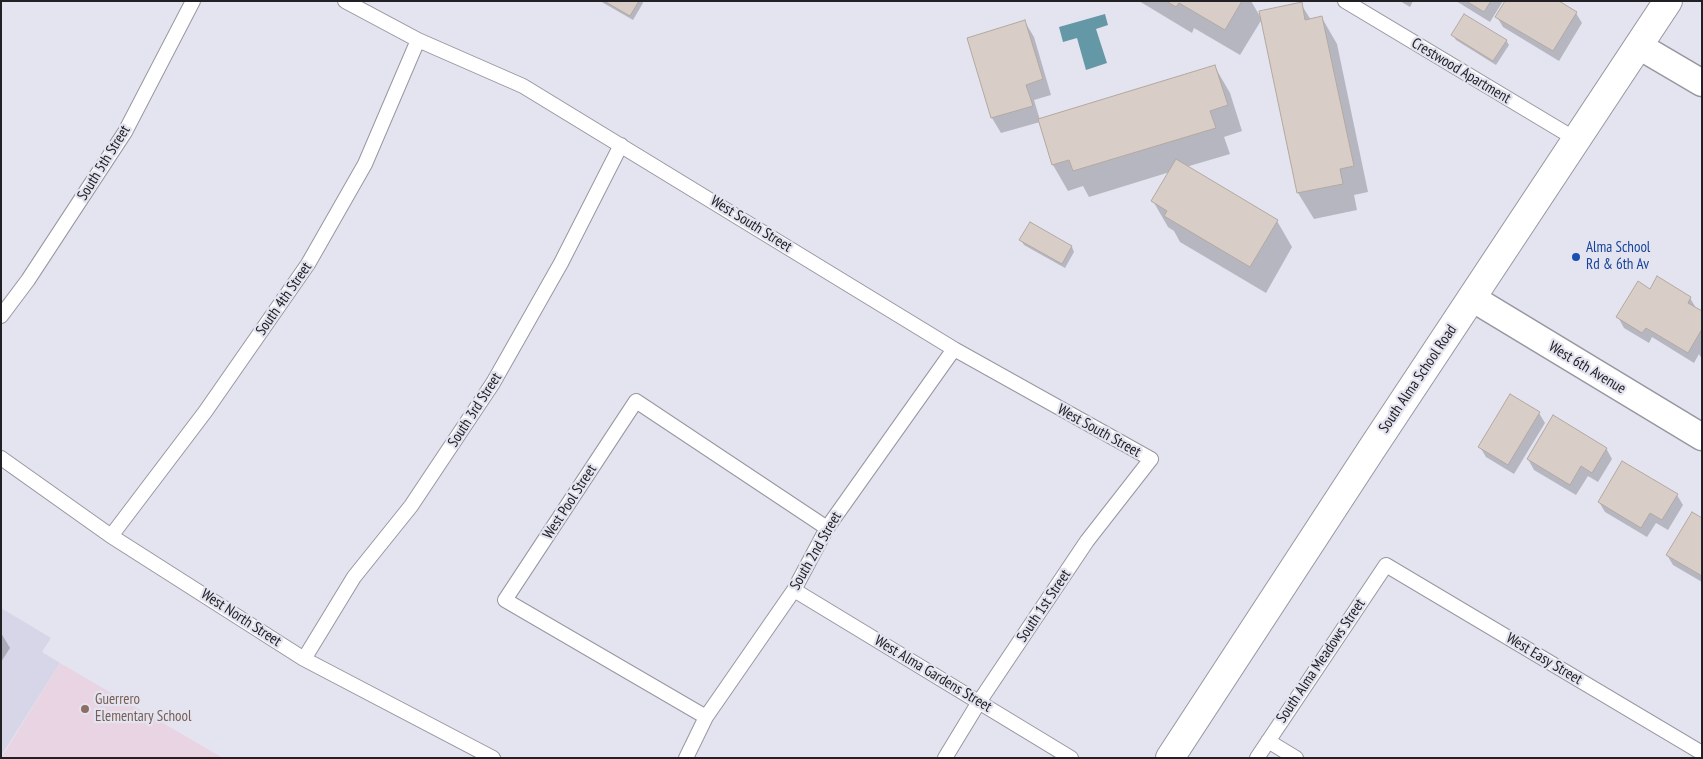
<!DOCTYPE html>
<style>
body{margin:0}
#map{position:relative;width:1703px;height:759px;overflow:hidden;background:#e4e4f0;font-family:"PT Sans Narrow",sans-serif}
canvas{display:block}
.frame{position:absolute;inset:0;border:2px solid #212125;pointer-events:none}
</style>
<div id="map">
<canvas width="1703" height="759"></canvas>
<div class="frame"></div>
</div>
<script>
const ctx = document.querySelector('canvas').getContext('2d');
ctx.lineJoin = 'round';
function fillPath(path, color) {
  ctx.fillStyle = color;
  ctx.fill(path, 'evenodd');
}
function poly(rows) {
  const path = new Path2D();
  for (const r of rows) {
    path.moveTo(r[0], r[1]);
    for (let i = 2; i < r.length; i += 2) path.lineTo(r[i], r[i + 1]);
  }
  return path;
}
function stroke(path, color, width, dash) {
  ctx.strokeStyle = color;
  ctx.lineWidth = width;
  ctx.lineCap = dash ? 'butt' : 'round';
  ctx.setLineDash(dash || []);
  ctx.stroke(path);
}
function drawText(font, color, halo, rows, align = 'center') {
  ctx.font = font + ' "PT Sans Narrow",sans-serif';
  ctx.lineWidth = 4.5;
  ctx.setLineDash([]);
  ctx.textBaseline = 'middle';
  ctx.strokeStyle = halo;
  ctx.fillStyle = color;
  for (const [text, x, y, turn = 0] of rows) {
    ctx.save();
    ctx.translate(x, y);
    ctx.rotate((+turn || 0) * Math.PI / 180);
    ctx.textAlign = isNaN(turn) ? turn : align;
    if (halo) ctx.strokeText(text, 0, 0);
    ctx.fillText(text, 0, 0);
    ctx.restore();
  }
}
fillPath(poly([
 [1,608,51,638,42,652,60,663,1,756]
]), '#d6d6e8');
fillPath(poly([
 [60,663,223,758,1,758]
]), '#e9d4e3');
fillPath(poly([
 [1105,14,1108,25,1096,29,1107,63,1086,70,1077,38,1063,42,1059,27]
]), '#6498a6');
fillPath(poly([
 [600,1,642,1,643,3,633,20],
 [1139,1,1251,1,1261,18,1301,4,1311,20,1322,18,1337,44,1368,192,1354,195,1357,210,1314,219,1298,193,1262,19,1240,55,1194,28,1192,33],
 [1400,1,1413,1,1410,7],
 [1456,1,1503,1,1490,22],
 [1576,13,1582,23,1559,61,1503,27,1497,17],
 [1025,22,1034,37,1051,95,1034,100,1040,120,1215,67,1230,93,1242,131,1224,137,1230,154,1186,167,1277,221,1292,247,1266,293,1180,242,1174,231,1168,227,1153,201,1170,172,1089,197,1083,186,1068,191,1053,165,1040,122,1001,133,992,118,968,39],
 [1453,35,1506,40,1509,45,1496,65,1456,40],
 [1030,224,1072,247,1074,252,1065,268,1024,245,1021,240],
 [1650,290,1690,298,1696,308,1702,313,1702,359,1699,354,1694,363,1652,337,1649,343,1624,328,1618,317],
 [1539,413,1545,423,1514,474,1486,457,1480,447],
 [1606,448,1612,459,1598,482,1588,476,1576,495,1534,470,1528,459],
 [1677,495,1683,505,1668,530,1656,523,1647,537,1605,512,1599,502],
 [1702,519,1702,582,1673,565,1667,555],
 [1,633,10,648,1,662]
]), '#0003');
const building = poly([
 [604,1,639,1,630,16,604,1],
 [1166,1,1242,1,1225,30,1179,3,1176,7,1166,1],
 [1466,1,1491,1,1484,12,1466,1],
 [1505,1,1559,1,1577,12,1553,51,1495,17,1505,1],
 [1302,2,1305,20,1322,16,1354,166,1340,169,1343,184,1297,193,1259,11,1302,2],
 [1464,14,1507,40,1493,61,1451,35,1464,14],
 [1025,20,1043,79,1026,85,1033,106,991,118,967,38,1025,20],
 [1215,65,1228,105,1210,111,1216,128,1073,171,1069,160,1052,165,1038,119,1215,65],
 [1176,159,1278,220,1250,267,1164,216,1167,211,1151,201,1176,159],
 [1030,222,1072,246,1062,264,1019,240,1030,222],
 [1657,276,1691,297,1688,303,1702,311,1702,329,1688,353,1646,328,1642,333,1616,317,1638,281,1650,289,1657,276],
 [1510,394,1540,412,1508,465,1478,447,1510,394],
 [1553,415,1607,448,1592,473,1581,466,1570,485,1527,459,1553,415],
 [1622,461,1678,494,1662,520,1650,513,1641,528,1598,502,1622,461],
 [1692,512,1702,518,1702,576,1666,555,1692,512]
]);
fillPath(building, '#d9cec7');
stroke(building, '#b2a8a1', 1);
const service = poly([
 [345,1,418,40,523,86,954,349,1151,459,1087,541,979,702,945,758],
 [1345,1,1577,140],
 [1,316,28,280,125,132,193,1],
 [1,458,111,536,304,659,493,758],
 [111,536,205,412,308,264,365,164,418,40],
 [794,590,1071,758],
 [304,659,354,577,411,506,493,383,561,263,621,145],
 [706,717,505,600,636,401,827,528],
 [1268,741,1296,758],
 [686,758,706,717,794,590,827,528,954,349],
 [1257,758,1386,565,1702,753]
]);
const minor = poly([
 [1639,46,1702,83],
 [1472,298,1702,437]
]);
const secondary = poly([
 [1170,758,1371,450,1668,1]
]);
stroke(service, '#9797a1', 16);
stroke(minor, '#9797a1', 29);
stroke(secondary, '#9797a1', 30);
stroke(service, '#fff', 14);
stroke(minor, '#fff', 26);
stroke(secondary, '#fff', 28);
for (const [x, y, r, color] of [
 [1576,257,5,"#1a4fb4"],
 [85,709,5,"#8d6e63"]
]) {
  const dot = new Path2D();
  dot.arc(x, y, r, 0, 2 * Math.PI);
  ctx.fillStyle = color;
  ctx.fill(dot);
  stroke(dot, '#e4e4f0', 2);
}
drawText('15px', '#212125', '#e4e4f0', [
 ["Crestwood Apartment",1461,71,31],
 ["South 5th Street",104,163,-58],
 ["West South Street",751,224,32],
 ["South 4th Street",284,299,-55],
 ["West 6th Avenue",1587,368,31],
 ["South Alma School Road",1418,379,-56],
 ["South 3rd Street",475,410,-57],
 ["West South Street",1099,431,29],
 ["West Pool Street",570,502,-57],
 ["South 2nd Street",816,551,-60],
 ["South 1st Street",1044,606,-56],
 ["West North Street",241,618,33],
 ["West Easy Street",1544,659,31],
 ["South Alma Meadows Street",1321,661,-56],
 ["West Alma Gardens Street",933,674,31]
]);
drawText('15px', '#164399', '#e4e4f0', [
 ["Alma School",1586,248],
 ["Rd & 6th Av",1586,265]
], 'left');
drawText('15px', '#785e54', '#e4e4f0', [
 ["Guerrero",95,700],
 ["Elementary School",95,717]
], 'left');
</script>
